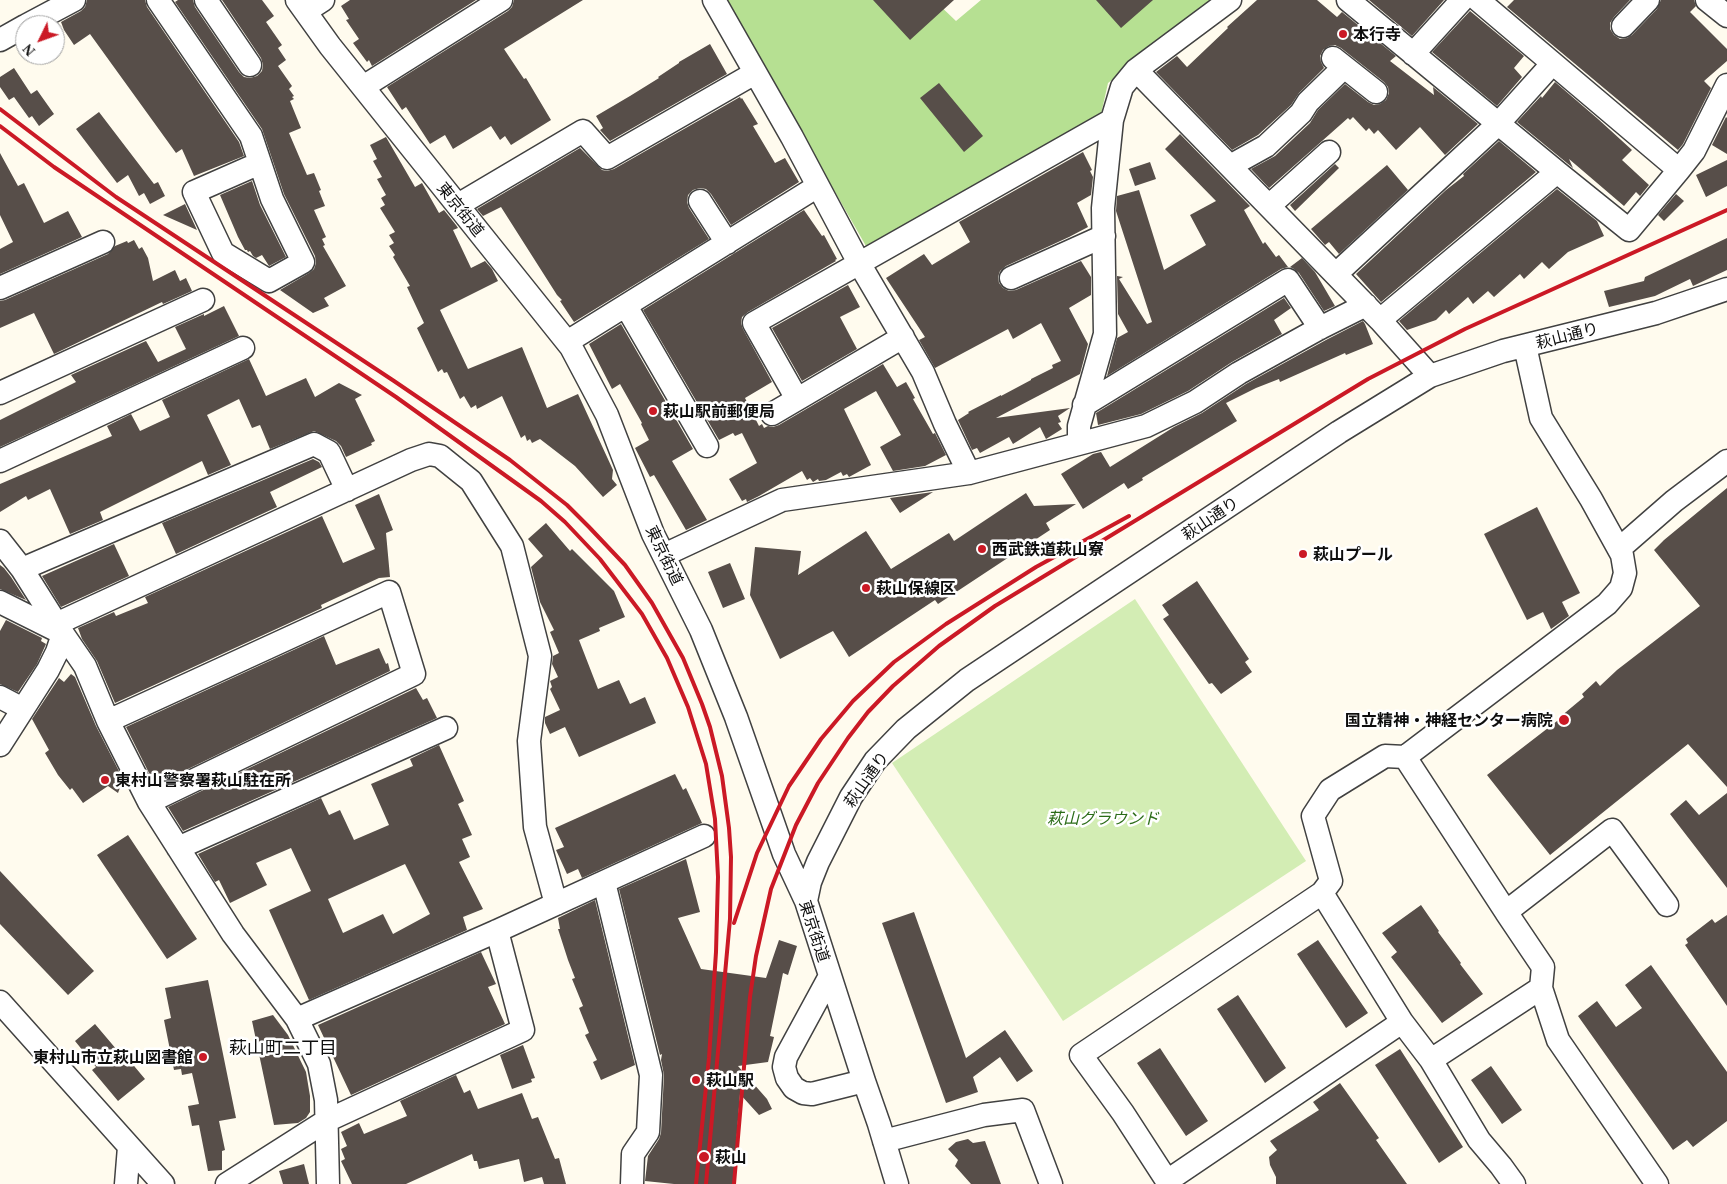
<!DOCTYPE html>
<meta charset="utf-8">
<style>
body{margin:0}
#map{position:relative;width:1727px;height:1184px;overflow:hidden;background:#fffbee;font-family:Georgia,serif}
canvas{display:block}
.north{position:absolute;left:15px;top:15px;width:50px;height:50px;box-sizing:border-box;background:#fff;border:1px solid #9f9f9f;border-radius:50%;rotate:228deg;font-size:14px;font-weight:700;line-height:20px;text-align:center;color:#0e0e0e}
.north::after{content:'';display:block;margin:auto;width:18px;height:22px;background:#cb1925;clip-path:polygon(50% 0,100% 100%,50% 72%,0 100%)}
</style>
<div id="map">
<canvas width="1727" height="1184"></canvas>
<div class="north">N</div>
</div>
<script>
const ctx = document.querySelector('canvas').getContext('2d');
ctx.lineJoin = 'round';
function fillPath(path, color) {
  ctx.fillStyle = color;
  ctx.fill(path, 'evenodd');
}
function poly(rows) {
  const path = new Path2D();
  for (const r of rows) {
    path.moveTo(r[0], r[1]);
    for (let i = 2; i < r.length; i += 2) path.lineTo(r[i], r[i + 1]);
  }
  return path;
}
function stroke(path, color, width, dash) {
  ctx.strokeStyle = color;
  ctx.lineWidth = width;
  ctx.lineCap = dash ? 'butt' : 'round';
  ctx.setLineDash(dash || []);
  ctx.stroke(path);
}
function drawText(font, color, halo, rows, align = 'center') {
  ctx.font = font + ' Georgia,"Noto Sans JP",serif';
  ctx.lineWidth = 5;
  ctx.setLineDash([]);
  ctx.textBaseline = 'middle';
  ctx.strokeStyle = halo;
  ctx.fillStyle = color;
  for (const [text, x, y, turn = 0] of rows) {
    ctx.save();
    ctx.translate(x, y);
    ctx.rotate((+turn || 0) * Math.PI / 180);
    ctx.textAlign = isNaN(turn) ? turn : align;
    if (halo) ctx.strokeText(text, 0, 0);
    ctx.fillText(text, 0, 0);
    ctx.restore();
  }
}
fillPath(poly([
 [1135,599,1306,861,1063,1021,892,763]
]), '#d3edb4');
fillPath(poly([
 [725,0,934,0,956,21,981,0,1215,0,1108,83,1099,123,866,246]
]), '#b6e092');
fillPath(poly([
 [87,0,145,0,147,7,239,142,244,156,194,176,182,149,176,153,90,34,74,45,64,30,61,22,81,11,85,7],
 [178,0,193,0,195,7,239,72,244,77,250,78,257,76,262,71,263,65,261,58,222,0,262,0,274,16,266,22,282,45,278,48,286,60,278,66,292,86,289,89,294,96,292,97,294,99,290,101,301,128,289,133,307,175,314,173,321,190,319,191,325,206,314,210,326,237,322,239,325,245,323,246,346,286,324,298,329,306,313,313,280,290,309,273,314,269,316,263,315,256,284,194,262,129,175,2],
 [350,0,476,0,372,66,369,60,367,62,353,43,359,39,346,20,349,19,341,6],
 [514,0,583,0,504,49,524,79,526,78,551,120,511,145,505,136,500,140,491,126,453,149,445,135,430,144,406,107,402,110,387,87,508,11,512,7],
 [873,0,954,0,910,40],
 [1096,0,1153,0,1121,28],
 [1257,0,1317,0,1337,17,1342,12,1396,56,1390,61,1434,95,1433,87,1478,124,1445,155,1420,127,1396,150,1378,130,1374,134,1369,128,1366,131,1353,117,1350,120,1348,118,1269,188,1251,169,1275,156,1310,123,1318,110,1345,84,1368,102,1374,105,1380,104,1386,100,1389,93,1388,87,1384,82,1341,48,1335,45,1329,46,1323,50,1320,56,1321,62,1324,68,1299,93,1291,105,1258,135,1232,150,1156,72,1177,56,1187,67,1228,28,1227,27],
 [1369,0,1444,0,1412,36],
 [1514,0,1630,0,1614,17,1610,23,1610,29,1614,35,1620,39,1627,38,1632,35,1657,9,1661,0,1694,0,1696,6,1690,12,1727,49,1727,61,1704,81,1711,88,1683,144,1678,150,1507,7],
 [1470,11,1524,56,1514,68,1522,77,1497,106,1432,52],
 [710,44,727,74,610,141,600,130,603,128,596,116,630,96,659,78,658,77,679,63,679,62],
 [14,68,31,94,37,90,54,114,39,126,32,116,29,118,14,97,9,100,0,87,0,77],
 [1555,82,1598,119,1632,150,1622,160,1649,185,1640,196,1636,192,1624,206,1569,159,1573,168,1517,122,1541,96,1542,98],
 [939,83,983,136,964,152,920,98],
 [740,97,741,99,742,98,758,124,753,126,775,163,785,158,799,182,731,225,711,194,706,189,700,188,693,190,688,195,687,202,689,208,709,239,574,322,560,301,562,300,557,295,501,207,483,216,477,209,580,148,602,170,607,171,614,169],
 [99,112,154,184,158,182,165,196,150,204,144,193,139,196,128,175,117,183,76,129],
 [1726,117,1727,118,1727,154,1712,145],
 [1180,134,1250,206,1244,210,1263,244,1265,242,1276,257,1279,255,1288,267,1281,269,1107,376,1117,338,1128,332,1118,314,1117,276,1123,277,1119,279,1147,324,1152,322,1116,211,1117,196,1139,190,1164,270,1206,245,1190,215,1216,201,1165,149],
 [386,137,415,187,422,183,439,213,444,210,456,225,458,228,453,230,471,268,485,261,492,269,498,281,440,310,468,369,522,347,547,408,578,394,613,470,612,479,617,485,603,497,575,466,540,439,532,443,530,439,527,441,525,435,521,438,502,396,477,409,476,405,471,408,464,396,460,399,447,372,444,373,442,369,438,372,417,328,424,323,407,287,410,286,393,257,395,255,389,246,394,243,389,235,395,232,380,208,385,205,381,198,386,195,377,179,382,177,373,161,377,159,370,145],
 [1499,141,1536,172,1381,302,1356,274,1446,190,1464,176,1463,174],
 [1083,152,1092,170,1090,171,1093,177,1091,195,1077,203,1088,227,1069,237,1006,266,1000,271,998,277,999,283,1003,288,1009,291,1016,290,1081,261,1091,277,1091,295,1069,308,1088,344,1080,374,996,418,1070,408,1058,416,1061,422,1058,423,1062,429,1046,439,1040,427,1013,444,1009,437,980,453,977,448,972,450,958,420,969,413,968,412,1001,395,1001,396,1031,380,1031,379,1053,368,1052,365,1061,361,1041,323,1013,339,1008,329,935,368,919,340,925,337,886,278,924,254,932,265,970,242,959,222],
 [0,153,18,186,24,183,44,223,68,211,82,237,0,274,0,249,13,242,0,215],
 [1727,160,1727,186,1706,197,1696,175],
 [1150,162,1156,179,1135,186,1129,169],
 [1335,164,1339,168,1295,211,1290,205],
 [1387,165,1408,190,1339,254,1329,242,1325,245,1311,229],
 [252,181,260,205,286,257,269,266,262,255,256,258,253,256,250,251,248,252,247,250,245,250,238,237,220,195],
 [1557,189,1597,221,1604,236,1568,252,1549,269,1542,262,1524,279,1520,274,1494,297,1488,291,1473,304,1468,297,1449,314,1446,310,1436,320,1407,330,1399,321],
 [1676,194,1684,201,1664,221,1658,215],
 [185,204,197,230,163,215],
 [804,210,822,236,824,235,837,259,835,260,836,261,748,312,742,317,741,323,743,329,772,382,745,398,759,426,762,424,764,428,768,426,773,427,779,425,883,364,897,387,906,382,915,398,913,399,933,434,935,433,946,455,925,466,893,471,880,447,901,435,876,391,844,409,871,465,849,477,847,474,843,476,841,472,826,480,819,481,818,479,813,482,810,478,807,480,802,471,759,496,747,502,746,499,742,501,729,479,757,463,742,433,735,436,733,433,719,440,643,310],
 [1727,238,1727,270,1693,286,1690,279,1655,296,1609,307,1604,291,1644,281,1645,277],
 [134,240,139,249,142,247,148,258,153,281,175,270,180,281,186,278,192,291,163,304,162,302,54,354,34,313,0,328,0,301,5,300,108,254,115,246,127,241,128,243],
 [1302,258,1315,272,1335,306,1324,311,1299,273,1294,269,1290,267],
 [848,285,860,307,840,317,857,349,802,381,772,328],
 [1284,298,1291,308,1274,320,1282,334,1232,362,1188,391,1141,414,1098,425,1096,413],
 [224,306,239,336,0,447,0,420,76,382,71,375,146,341,158,362,186,349,175,327,204,314,204,316],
 [1363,321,1365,324,1373,344,1346,355,1345,353,1280,382,1279,379,1256,388,1226,403,1237,421,1142,478,1143,480,1128,489,1124,483,1083,509,1061,474,1093,454,1101,452,1110,467,1174,427,1202,413,1246,384,1326,340],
 [621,324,693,449,672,461,707,520,686,530,654,475,650,477,635,448,649,440,641,424,642,423,620,384,612,389,589,344],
 [249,359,266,396,306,378,315,397,339,383,362,395,355,399,375,441,371,443,372,445,346,457,341,446,336,441,314,431,270,449,260,425,252,428,239,399,207,415,231,465,208,475,202,461,100,512,103,520,70,534,50,489,28,500,26,496,0,512,0,484,112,436,107,426,131,414,140,431,170,417,162,400],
 [313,459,319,462,322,467,270,492,277,507,176,554,162,523],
 [1727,488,1727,787,1688,744,1550,855,1487,775,1561,718,1560,717,1584,697,1582,694,1596,681,1600,686,1617,670,1700,606,1654,550,1664,540],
 [933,492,900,513,890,498],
 [1026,493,1034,506,1076,504,1046,523,1050,530,938,604,935,600,849,657,833,631,780,659,750,595,755,547,801,551,798,575,866,531,891,569,949,533,954,541],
 [379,494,393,530,386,533,390,577,379,578,321,605,322,608,115,703,97,661,82,639,78,628,114,612,116,616,148,603,145,597,322,516,343,563,375,549,355,505],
 [1537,507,1580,593,1562,602,1569,616,1551,629,1543,612,1527,620,1484,534],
 [546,523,570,551,572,549,614,591,625,617,599,628,600,631,579,640,598,689,619,680,630,704,645,697,656,723,579,757,565,727,550,734,545,723,545,717,560,710,550,689,552,687,550,681,558,677,552,664,553,656,559,653,550,632,554,630,540,602,531,567,543,556,528,539],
 [114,544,129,576,61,607,42,576],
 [730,563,745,599,723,608,708,572],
 [0,565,4,568,11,577,26,600,0,589],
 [1197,581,1249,659,1245,662,1252,672,1221,694,1212,683,1209,684,1163,619,1169,615,1162,605],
 [6,620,42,638,41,641,46,644,37,664,18,692,0,684,0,631],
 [324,636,336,665,379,648,386,664,388,663,390,671,155,785,126,727],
 [71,674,75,677,96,726,123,779,118,793,108,786,83,803,72,788,70,790,58,775,45,753,49,750,32,719,59,678,64,682],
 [416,688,423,700,427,698,437,718,183,831,168,807],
 [439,745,464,801,458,804,472,835,462,839,470,857,459,862,483,909,463,917,467,930,309,1000,269,910,311,891,291,848,256,863,267,885,230,903,219,880,215,882,198,854,321,798,329,815,340,810,354,840,389,825,371,784,413,766,410,759],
 [405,864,430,914,393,934,383,914,343,933,328,899],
 [675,774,683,790,686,788,702,823,582,878,578,869,567,874,556,850,564,847,555,828],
 [1727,793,1727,888,1670,814,1686,800,1699,815],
 [128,835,197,939,167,959,97,855],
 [686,859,700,912,678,918,701,969,766,978,779,940,797,946,788,975,783,973,770,1036,774,1037,768,1062,738,1066,767,1099,772,1109,759,1115,740,1094,733,1184,674,1184,645,1181,648,1156,659,1139,661,1133,664,1075,661,1060,662,1054,660,1055,619,889],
 [0,871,94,971,68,995,0,924],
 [595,900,635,1065,601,1080,593,1062,597,1060,585,1035,589,1033,579,1008,583,1006,572,979,575,978,568,960,558,929,560,929,558,918],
 [1421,905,1439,931,1438,932,1461,963,1460,964,1483,994,1442,1023,1391,957,1397,952,1382,933],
 [914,912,966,1058,1005,1030,1033,1071,1017,1082,1000,1057,973,1077,978,1092,946,1103,882,923],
 [1727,915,1727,1006,1685,945,1688,943,1686,939,1712,919,1715,923],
 [1318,940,1368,1013,1346,1028,1297,954],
 [481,952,496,984,488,987,505,1024,351,1095,318,1025],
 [1651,965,1727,1072,1727,1121,1693,1147,1687,1140,1673,1150,1578,1016,1597,1001,1616,1027,1642,1008,1625,985],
 [208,980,236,1118,219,1121,225,1150,222,1151,222,1170,208,1171,199,1125,192,1126,188,1106,199,1104,192,1073,182,1075,181,1069,174,1070,164,1020,171,1018,165,988],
 [1238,995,1286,1068,1265,1083,1217,1009],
 [273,1015,288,1035,306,1072,310,1096,310,1112,306,1118,298,1123,274,1125,252,1021],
 [95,1024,117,1050,119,1048,145,1079,118,1101,92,1070,96,1067,75,1041],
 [523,1045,535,1078,531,1079,532,1082,512,1089,500,1055],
 [1160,1048,1208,1121,1186,1136,1137,1063],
 [1400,1049,1463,1147,1439,1163,1375,1065],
 [1491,1066,1522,1110,1502,1124,1471,1080],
 [456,1075,464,1093,470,1090,478,1109,522,1093,532,1119,538,1117,555,1159,559,1158,566,1184,544,1184,542,1177,524,1182,519,1159,479,1169,477,1161,474,1161,472,1154,406,1184,352,1184,341,1161,345,1159,341,1149,347,1146,341,1132,359,1123,364,1134,407,1116,400,1101],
 [1340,1083,1379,1138,1376,1140,1407,1184,1276,1184,1276,1177,1270,1165,1269,1157,1277,1150,1270,1141,1319,1110,1313,1102],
 [968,1139,973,1143,985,1141,1001,1184,971,1184,955,1166,958,1160,948,1149,956,1142],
 [304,1164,309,1184,283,1184,279,1171]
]), '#574e49');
const minor = poly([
 [158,0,251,136,272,199,303,262,269,281,223,253,194,192,260,163],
 [206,0,250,65],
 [297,0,330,46,571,347,607,415,653,534,701,630,736,717,784,854,806,901,864,1081,879,1124,897,1184],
 [714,0,792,137,859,263,923,372,945,424,969,473],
 [1348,0,1557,172,1380,320],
 [1478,0,1679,170,1694,151,1727,85],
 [1707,0,1727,16],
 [306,11,323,0],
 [27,25,74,0],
 [1623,26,1648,0],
 [0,40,25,26],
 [1413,54,1462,0],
 [1333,58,1376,92],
 [1136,70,1380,320,1430,376],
 [363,87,501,0],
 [1230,166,1266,146,1301,113,1308,102,1343,68],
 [1557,172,1629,230,1679,170],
 [700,201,727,243],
 [458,205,583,131,607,158,755,73],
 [1269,206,1329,152],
 [1336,274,1498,124,1552,64],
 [1011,278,1104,236],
 [0,288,103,242],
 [626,306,707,446],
 [567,342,818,186],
 [0,393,203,300],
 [797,399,754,323,1112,120,1122,87,1136,70,1230,0],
 [1084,405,1288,280,1320,328],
 [772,414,903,337],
 [1079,443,1079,426,1105,334,1103,208,1112,120],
 [0,461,243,348],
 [0,541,22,569,63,634,85,666,108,721,149,802,233,934,297,1019,319,1064,326,1100,328,1184],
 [1619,549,1674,501,1727,461],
 [664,555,782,500,969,473,1146,426,1195,402,1239,373,1320,328,1366,305],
 [22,569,314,444,329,452,347,490],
 [0,602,62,633],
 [56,624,411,460,429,454,440,456,471,481,512,546,540,656,529,741,535,827,556,904],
 [0,697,23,709],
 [108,721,389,592,414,674,149,802],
 [0,745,48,670,57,652,63,634],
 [1405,757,1506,912,1612,830,1667,905],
 [178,848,446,728],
 [604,882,651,1075,648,1132,633,1154,632,1184],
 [1322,893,1402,1022],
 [806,901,810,882,818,862,851,797,875,761,906,729,967,680,1339,432,1430,376,1503,351,1656,313,1727,289],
 [830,976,786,1057,784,1067,787,1078,794,1088,803,1093,812,1094,864,1081],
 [1541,988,1558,1040,1657,1184],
 [0,1002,163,1184],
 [297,1019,497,931,704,836],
 [1431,1060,1541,988,1543,967,1506,912],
 [884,1141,984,1115,1023,1110,1051,1184],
 [1167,1181,1402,1022,1431,1060,1479,1140,1501,1166,1514,1184],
 [126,1184,129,1147],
 [227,1184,326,1121,523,1030,497,931],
 [1169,1184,1123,1113,1081,1055,1322,893,1331,881,1313,816,1330,790,1385,756,1405,757,1607,604,1621,588,1625,573,1622,555,1591,499,1541,418,1525,346]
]);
stroke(minor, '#414141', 25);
stroke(minor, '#fff', 22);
stroke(poly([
 [0,109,116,197,394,381,510,460,567,505,589,527,625,565,652,603,683,658,702,704,710,727,722,776,729,828,731,857,730,919,706,1184],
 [0,126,54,167,396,397,541,501,565,522,600,559,642,614,667,658,688,707,706,764,715,819,718,877,716,952,709,1058,696,1184],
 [734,923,757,853,789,786,821,739,853,701,894,662,946,624,1036,567,1129,516],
 [734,1184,750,997,756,956,771,889,796,825,818,783,848,738,868,712,893,686,939,646,995,606,1368,379,1465,329,1727,210]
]), '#cb1925', 4);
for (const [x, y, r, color] of [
 [1343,34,5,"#cb1925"],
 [653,411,5,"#cb1925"],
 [982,549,5,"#cb1925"],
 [1303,554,5,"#cb1925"],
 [866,588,5,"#cb1925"],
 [1564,720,6,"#cb1925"],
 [105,780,5,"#cb1925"],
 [203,1057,5,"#cb1925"],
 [696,1080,5,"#cb1925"],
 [704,1157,6,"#cb1925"]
]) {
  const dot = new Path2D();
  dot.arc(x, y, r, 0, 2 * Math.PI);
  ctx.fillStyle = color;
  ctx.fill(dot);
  stroke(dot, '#fff', 2);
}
drawText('bold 16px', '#0e0e0e', '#fff', [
 ["本行寺",1353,34],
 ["萩山駅前郵便局",663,411],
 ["西武鉄道萩山寮",992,549],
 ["萩山プール",1313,554],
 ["萩山保線区",876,588],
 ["国立精神・神経センター病院",1553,720,"right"],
 ["東村山警察署萩山駐在所",115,780],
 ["東村山市立萩山図書館",193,1057,"right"],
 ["萩山駅",706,1080],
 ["萩山",715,1157]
], 'left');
drawText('16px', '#0e0e0e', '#fff', [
 ["東京街道",461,209,51],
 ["萩山通り",1567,335,-14],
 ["萩山通り",1210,518,-34],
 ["東京街道",665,555,64],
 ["萩山通り",866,779,-55],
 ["東京街道",815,931,72]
]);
drawText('italic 16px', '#2b6c18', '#fff', [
 ["萩山グラウンド",1103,818]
]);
drawText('18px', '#0e0e0e', '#fff', [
 ["萩山町二丁目",283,1047]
]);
</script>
